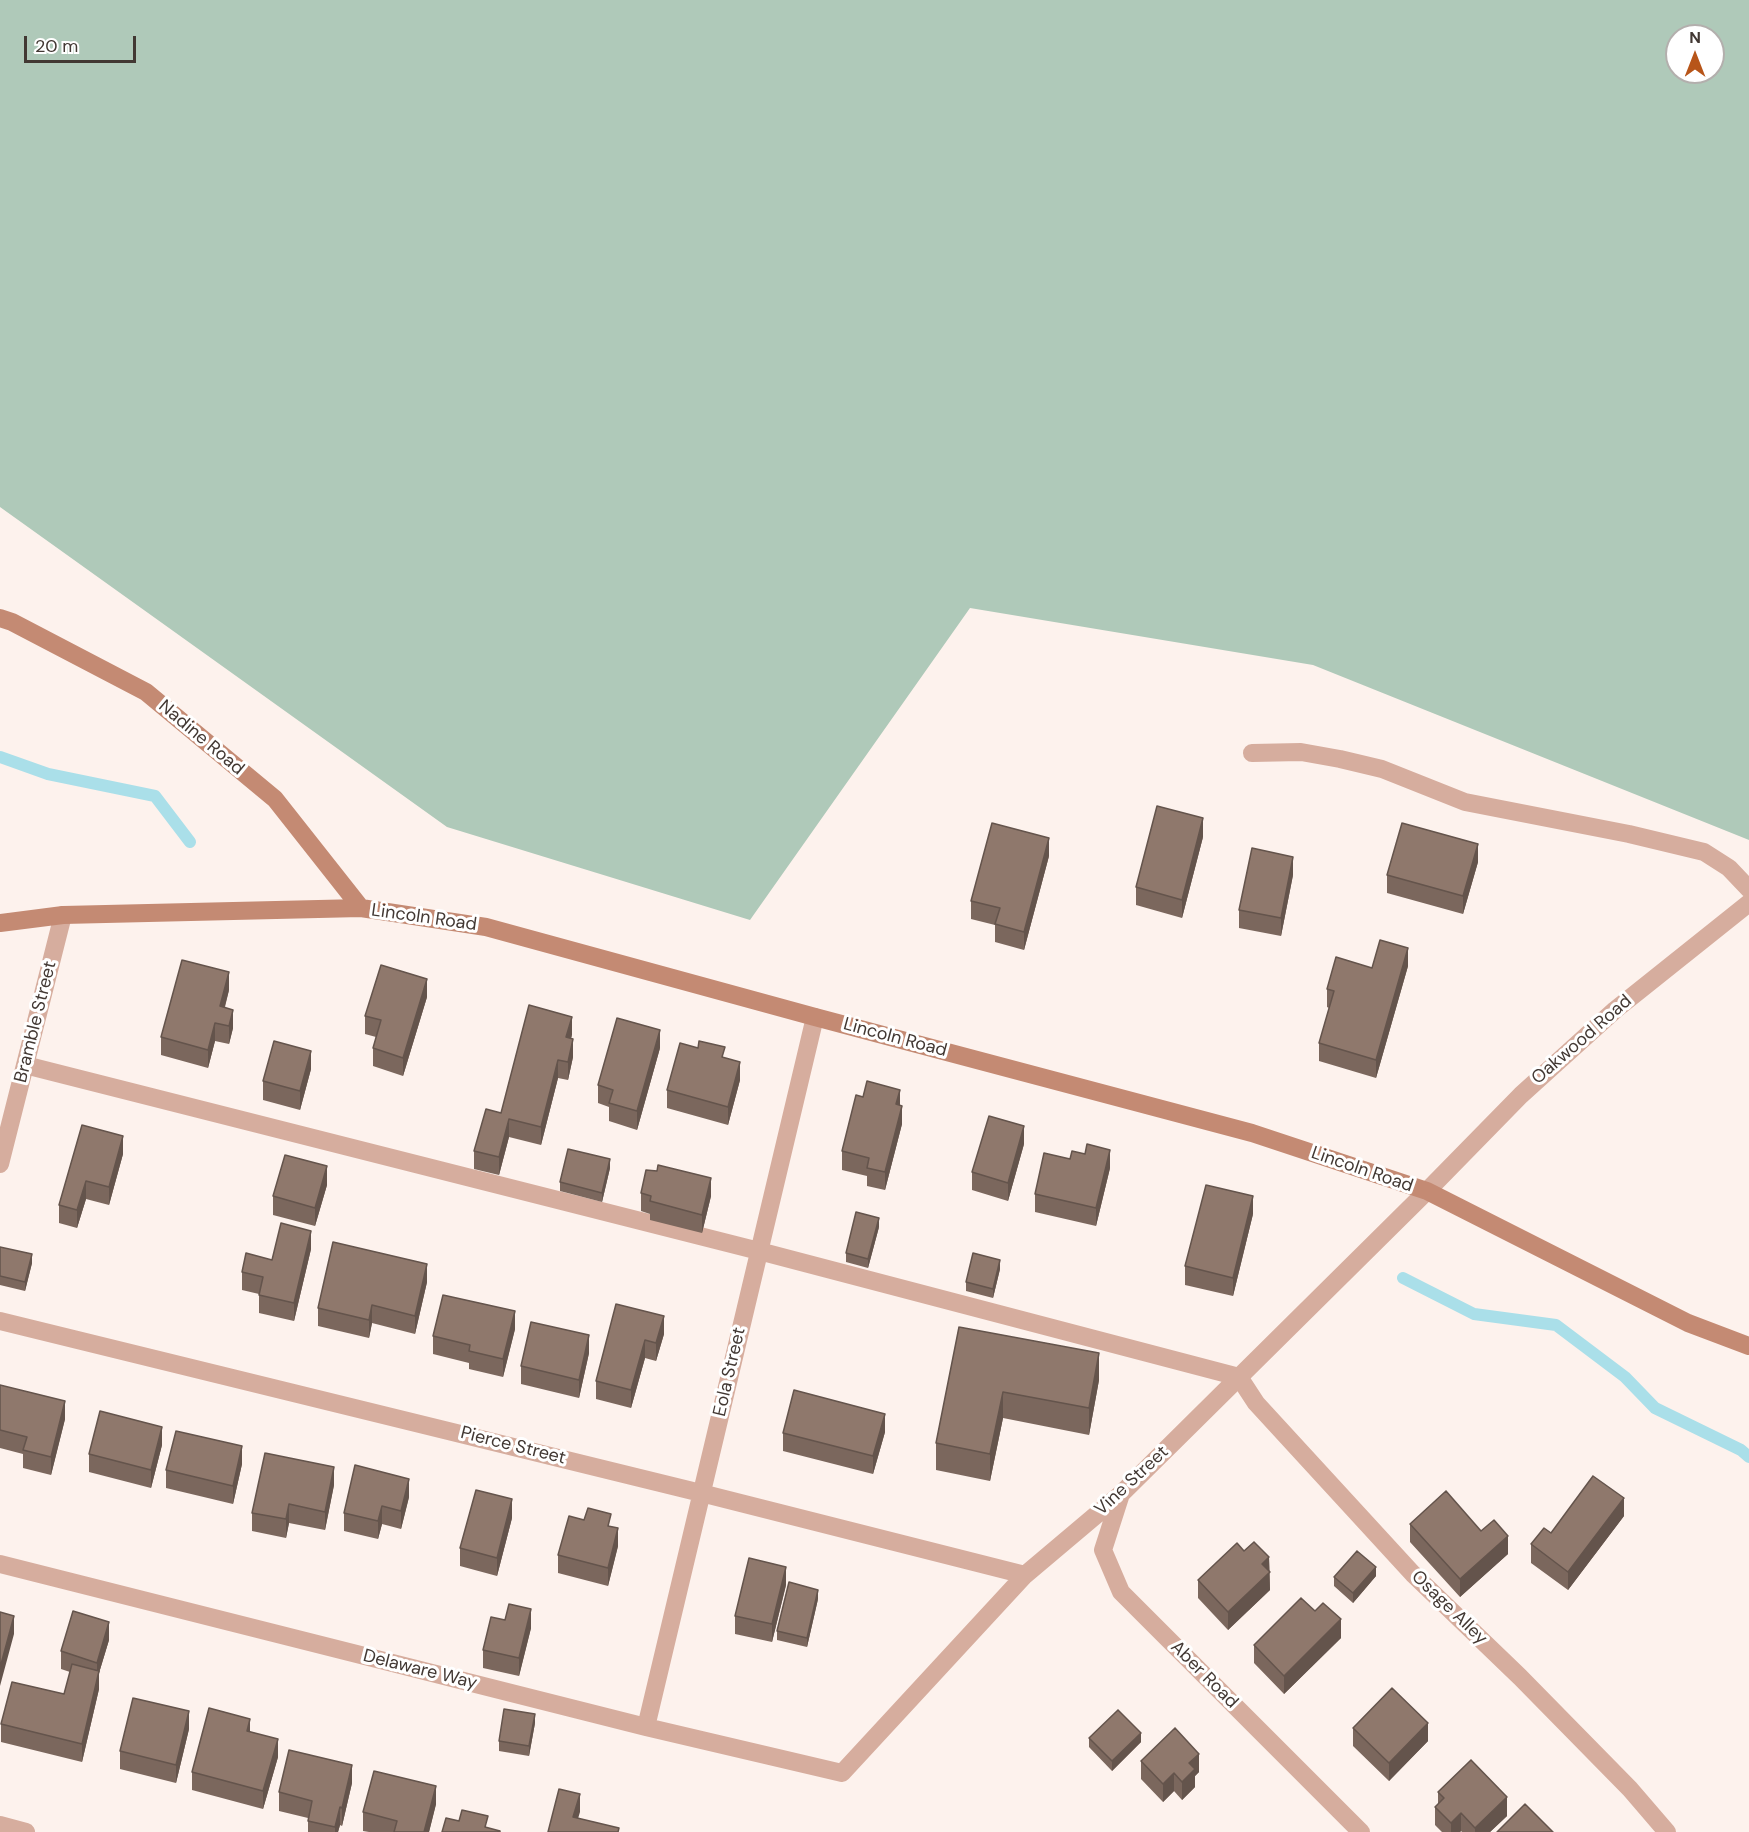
<!DOCTYPE html>
<style>
body{margin:0}
#map{position:relative;width:1749px;height:1832px;overflow:hidden;background:#fdf2ed;font-family:"DM Sans",sans-serif}
canvas{display:block}
.north{position:absolute;left:1665px;top:24px;width:60px;height:60px;box-sizing:border-box;background:#fff;border:2px solid #b3afad;border-radius:50%;rotate:0deg;font-size:16px;font-weight:700;line-height:24px;text-align:center;color:#423833}
.north::after{content:'';display:block;margin:auto;width:21px;height:27px;background:#b75519;clip-path:polygon(50% 0,100% 100%,50% 72%,0 100%)}
.scale{position:absolute;left:24px;top:36px;width:112px;height:27px;box-sizing:border-box;border:3px solid #423833;border-top:0;padding-left:8px;font-size:18px;line-height:21px;white-space:nowrap;color:#423833;-webkit-text-stroke:4px #fff;paint-order:stroke}
</style>
<div id="map">
<canvas width="1749" height="1832"></canvas>
<div class="north">N</div>
<div class="scale">20 m</div>
</div>
<script>
const ctx = document.querySelector('canvas').getContext('2d');
ctx.lineJoin = 'round';
function fillPath(path, color) {
  ctx.fillStyle = color;
  ctx.fill(path, 'evenodd');
}
function poly(rows) {
  const path = new Path2D();
  for (const r of rows) {
    path.moveTo(r[0], r[1]);
    for (let i = 2; i < r.length; i += 2) path.lineTo(r[i], r[i + 1]);
  }
  return path;
}
function stroke(path, color, width, dash) {
  ctx.strokeStyle = color;
  ctx.lineWidth = width;
  ctx.lineCap = dash ? 'butt' : 'round';
  ctx.setLineDash(dash || []);
  ctx.stroke(path);
}
function drawText(font, color, halo, rows, align = 'center') {
  ctx.font = font + ' "DM Sans",sans-serif';
  ctx.lineWidth = 6;
  ctx.setLineDash([]);
  ctx.textBaseline = 'middle';
  ctx.strokeStyle = halo;
  ctx.fillStyle = color;
  for (const [text, x, y, turn = 0] of rows) {
    ctx.save();
    ctx.translate(x, y);
    ctx.rotate((+turn || 0) * Math.PI / 180);
    ctx.textAlign = isNaN(turn) ? turn : align;
    if (halo) ctx.strokeText(text, 0, 0);
    ctx.fillText(text, 0, 0);
    ctx.restore();
  }
}
fillPath(poly([
 [0,0,1749,0,1749,840,1313,665,970,608,750,920,447,827,0,507],
 [1677,36,1713,36,1713,72,1677,72]
]), '#afc9b9');
stroke(poly([
 [0,757,48,774,155,796,190,842],
 [1403,1278,1474,1314,1556,1325,1625,1377,1655,1408,1741,1450,1749,1457]
]), '#aadfe9', 12);
stroke(poly([
 [1252,753,1301,752,1340,759,1382,769,1465,802,1629,834,1704,852,1729,868,1749,889],
 [1239,1377,1256,1403,1413,1574,1520,1677,1630,1789,1667,1832]
]), '#d6ad9e', 18);
stroke(poly([
 [25,1065,759,1251,1239,1377],
 [0,1164,63,915],
 [0,1321,701,1493,1025,1575],
 [1121,1494,1103,1550,1121,1592,1361,1832],
 [0,1564,646,1727,842,1773,1025,1575,1121,1494,1427,1191,1521,1095,1615,1010,1749,903],
 [646,1727,815,1017],
 [0,1825,26,1832]
]), '#d6ad9e', 18);
stroke(poly([
 [0,618,12,622,146,692,275,799,361,908],
 [0,923,63,915,361,908,486,927,815,1017,1252,1133,1427,1191,1688,1323,1749,1346]
]), '#c48a73', 18);
fillPath(poly([
 [1203,837,1182,918,1136,905,1136,887],
 [1049,856,1024,950,995,942,995,925,971,919,971,901],
 [1478,862,1463,914,1387,893,1387,875],
 [1293,875,1281,936,1239,928,1239,910],
 [1408,966,1376,1078,1319,1061,1319,1043,1329,1008,1327,1007,1327,989,1372,968],
 [229,990,225,1007,233,1028,229,1044,215,1041,208,1068,161,1055,161,1037],
 [427,997,403,1076,373,1066,373,1048,376,1037,365,1034,365,1016],
 [572,1035,571,1038,573,1057,568,1080,558,1078,541,1145,509,1137,499,1175,474,1169,474,1151,501,1113],
 [660,1048,637,1130,609,1121,609,1107,598,1103,598,1085],
 [725,1058,740,1080,728,1125,667,1108,667,1090],
 [311,1069,300,1110,263,1100,263,1081],
 [900,1105,902,1124,885,1190,867,1186,867,1176,842,1170,842,1151],
 [82,1125,123,1154,109,1205,86,1199,77,1228,59,1223,59,1205],
 [1024,1144,1008,1201,972,1190,972,1172],
 [610,1168,602,1202,560,1191,560,1182],
 [1110,1168,1096,1226,1035,1212,1035,1194],
 [327,1185,315,1226,273,1215,273,1196],
 [641,1193,711,1196,702,1233,650,1220,650,1214,641,1211],
 [1253,1214,1233,1296,1185,1285,1185,1266],
 [879,1227,868,1268,846,1262,846,1253],
 [0,1247,32,1263,25,1291,0,1285],
 [311,1249,294,1321,259,1313,259,1294,242,1290,242,1272],
 [1000,1269,993,1298,966,1291,966,1282],
 [427,1282,415,1334,372,1323,369,1338,318,1326,318,1308],
 [664,1316,664,1334,656,1361,645,1358,631,1408,596,1399,596,1381],
 [959,1327,1099,1380,1089,1435,1003,1418,990,1481,936,1470,936,1443],
 [515,1329,503,1377,469,1369,469,1363,433,1354,433,1336],
 [589,1353,579,1398,521,1384,521,1366],
 [0,1385,65,1419,51,1475,23,1468,23,1454,0,1448],
 [885,1432,873,1474,783,1451,783,1433],
 [162,1445,151,1488,89,1472,89,1454],
 [242,1464,233,1504,166,1488,166,1470],
 [334,1485,325,1530,289,1523,286,1538,252,1531,252,1513],
 [409,1497,401,1529,382,1524,378,1539,344,1531,344,1513],
 [1624,1516,1568,1590,1531,1563,1531,1544,1551,1533],
 [512,1518,497,1576,460,1566,460,1548],
 [1410,1524,1481,1531,1508,1554,1460,1597,1410,1542],
 [611,1526,618,1546,608,1586,558,1573,558,1555],
 [1244,1551,1269,1557,1270,1590,1228,1630,1198,1598,1198,1580],
 [1376,1576,1353,1603,1334,1586,1334,1577],
 [786,1585,772,1642,735,1634,735,1616],
 [818,1599,807,1647,777,1640,777,1631],
 [505,1620,531,1628,519,1676,483,1668,483,1650],
 [1341,1638,1284,1694,1254,1663,1254,1645],
 [109,1640,99,1673,99,1689,82,1762,1,1742,1,1724,64,1694,70,1672,61,1669,61,1651],
 [535,1723,529,1756,499,1751,499,1741],
 [1353,1728,1428,1741,1389,1781,1353,1746],
 [189,1729,176,1783,120,1769,120,1751],
 [250,1732,278,1757,263,1809,192,1790,192,1772],
 [1089,1738,1141,1742,1112,1771,1089,1747],
 [1141,1761,1199,1772,1195,1776,1195,1787,1182,1800,1174,1791,1163,1802,1141,1779],
 [352,1783,342,1826,340,1825,338,1832,308,1832,308,1818,279,1811,279,1792],
 [1438,1792,1507,1816,1490,1832,1462,1832,1461,1831,1460,1832,1442,1832,1435,1825,1435,1807,1438,1804],
 [436,1804,429,1832,369,1832,363,1831,363,1812]
]), '#7b675d');
fillPath(poly([
 [1203,818,1203,837,1182,918,1182,900],
 [1049,838,1049,856,1024,950,1024,932],
 [1478,844,1478,862,1463,914,1463,896],
 [1293,857,1293,875,1281,936,1281,918],
 [1408,948,1408,966,1376,1078,1376,1060],
 [229,972,229,990,220,1024,220,1006],
 [427,979,427,997,403,1076,403,1058],
 [233,1010,233,1028,229,1044,229,1026],
 [572,1017,572,1035,566,1055,566,1037],
 [215,1023,215,1041,208,1068,208,1050],
 [660,1030,660,1048,637,1130,637,1111],
 [573,1039,573,1057,568,1080,568,1062],
 [311,1051,311,1069,300,1110,300,1091],
 [558,1060,558,1078,541,1145,541,1127],
 [740,1062,740,1080,728,1125,728,1107],
 [900,1090,900,1108,896,1104],
 [902,1106,902,1124,885,1190,885,1172],
 [509,1119,509,1137,499,1175,499,1157],
 [1024,1126,1024,1144,1008,1201,1008,1183],
 [123,1136,123,1154,109,1205,109,1187],
 [1110,1150,1110,1168,1096,1226,1096,1208],
 [610,1159,610,1168,602,1202,602,1193],
 [327,1166,327,1185,315,1226,315,1208],
 [711,1178,711,1196,702,1233,702,1215],
 [86,1181,86,1199,77,1228,77,1210],
 [1253,1196,1253,1214,1233,1296,1233,1278],
 [879,1218,879,1227,868,1268,868,1259],
 [311,1231,311,1249,294,1321,294,1303],
 [32,1254,32,1263,25,1291,25,1282],
 [1000,1260,1000,1269,993,1298,993,1289],
 [427,1264,427,1282,415,1334,415,1316],
 [372,1305,372,1323,369,1338,369,1320],
 [515,1311,515,1329,503,1377,503,1359],
 [664,1316,664,1334,656,1361,656,1343],
 [589,1335,589,1353,579,1398,579,1380],
 [645,1340,645,1358,631,1408,631,1390],
 [1099,1353,1099,1380,1089,1435,1089,1408],
 [1003,1392,1003,1418,990,1481,990,1454],
 [65,1401,65,1419,51,1475,51,1457],
 [885,1414,885,1432,873,1474,873,1456],
 [162,1427,162,1445,151,1488,151,1470],
 [242,1446,242,1464,233,1504,233,1486],
 [334,1467,334,1485,325,1530,325,1512],
 [409,1479,409,1497,401,1529,401,1511],
 [1624,1498,1624,1516,1568,1590,1568,1572],
 [512,1499,512,1518,497,1576,497,1558],
 [289,1504,289,1523,286,1538,286,1519],
 [382,1506,382,1524,378,1539,378,1521],
 [618,1528,618,1546,608,1586,608,1568],
 [1508,1536,1508,1554,1460,1597,1460,1579],
 [1269,1557,1270,1590,1228,1630,1228,1612,1262,1564],
 [786,1567,786,1585,772,1642,772,1624],
 [1376,1567,1376,1576,1353,1603,1353,1593],
 [818,1590,818,1599,807,1647,807,1638],
 [531,1609,531,1628,519,1676,519,1658],
 [14,1616,14,1634,0,1686,0,1668],
 [1341,1619,1341,1638,1284,1694,1284,1676],
 [109,1622,109,1640,99,1673,99,1689,82,1762,82,1744,97,1681,97,1663],
 [189,1711,189,1729,176,1783,176,1765],
 [535,1714,535,1723,529,1756,529,1746],
 [250,1719,250,1737,247,1731],
 [1428,1723,1428,1741,1389,1781,1389,1763],
 [1141,1733,1141,1742,1112,1771,1112,1761],
 [278,1739,278,1757,263,1809,263,1791],
 [1199,1754,1199,1772,1195,1776,1195,1787,1182,1800,1182,1782,1189,1763],
 [352,1765,352,1783,342,1826,342,1808],
 [1174,1773,1174,1791,1163,1802,1163,1784],
 [436,1786,436,1804,429,1832,424,1832],
 [580,1794,580,1812,574,1832,573,1817],
 [1507,1797,1507,1816,1490,1832,1475,1832,1475,1828],
 [340,1807,340,1825,338,1832,335,1832,335,1827],
 [1461,1813,1461,1831,1460,1832,1451,1832,1451,1823]
]), '#64544c');
const building = poly([
 [1157,806,1203,818,1182,900,1136,887,1157,806],
 [992,823,1049,838,1024,932,995,924,1000,908,971,901,992,823],
 [1402,823,1478,844,1463,896,1387,875,1402,823],
 [1252,848,1293,857,1281,918,1239,910,1252,848],
 [1380,940,1408,948,1376,1060,1319,1043,1334,991,1327,989,1336,957,1372,968,1380,940],
 [182,960,229,972,220,1006,233,1010,229,1026,215,1023,208,1050,161,1037,182,960],
 [381,965,427,979,403,1058,373,1048,381,1020,365,1016,381,965],
 [529,1005,572,1017,566,1037,573,1039,568,1062,558,1060,541,1127,509,1119,499,1157,474,1151,486,1109,501,1113,529,1005],
 [617,1018,660,1030,637,1111,609,1103,613,1090,598,1085,617,1018],
 [274,1041,311,1051,300,1091,263,1081,274,1041],
 [699,1041,725,1047,722,1057,740,1062,728,1107,667,1090,680,1043,698,1048,699,1041],
 [867,1081,900,1090,896,1104,902,1106,885,1172,867,1168,869,1158,842,1151,856,1095,863,1097,867,1081],
 [989,1116,1024,1126,1008,1183,972,1172,989,1116],
 [82,1125,123,1136,109,1187,86,1181,77,1210,59,1205,82,1125],
 [1087,1144,1110,1150,1096,1208,1035,1194,1044,1153,1070,1159,1072,1151,1085,1154,1087,1144],
 [568,1149,610,1159,602,1193,560,1182,568,1149],
 [285,1155,327,1166,315,1208,273,1196,285,1155],
 [658,1165,711,1178,702,1215,650,1201,651,1196,641,1193,646,1170,657,1171,658,1165],
 [1206,1185,1253,1196,1233,1278,1185,1266,1206,1185],
 [856,1212,879,1218,868,1259,846,1253,856,1212],
 [281,1223,311,1231,294,1303,259,1295,263,1277,242,1272,246,1253,272,1260,281,1223],
 [333,1242,427,1264,415,1316,372,1305,369,1320,318,1308,333,1242],
 [0,1247,32,1254,25,1282,0,1276,0,1247],
 [973,1253,1000,1260,993,1289,966,1282,973,1253],
 [443,1295,515,1311,503,1359,469,1351,470,1345,433,1336,443,1295],
 [616,1304,664,1316,656,1343,645,1340,631,1390,596,1381,616,1304],
 [531,1322,589,1335,579,1380,521,1366,531,1322],
 [959,1327,1099,1353,1089,1408,1003,1392,990,1454,936,1443,959,1327],
 [0,1385,65,1401,51,1457,23,1450,27,1437,0,1430,0,1385],
 [794,1390,885,1414,873,1456,783,1433,794,1390],
 [100,1411,162,1427,151,1470,89,1454,100,1411],
 [176,1431,242,1446,233,1486,166,1470,176,1431],
 [265,1453,334,1467,325,1512,289,1504,286,1519,252,1513,265,1453],
 [355,1465,409,1479,401,1511,382,1506,378,1521,344,1513,355,1465],
 [1593,1476,1624,1498,1568,1572,1531,1544,1544,1528,1551,1533,1593,1476],
 [476,1490,512,1499,497,1558,460,1548,476,1490],
 [1446,1491,1481,1531,1494,1520,1508,1536,1460,1579,1410,1524,1446,1491],
 [588,1508,611,1514,608,1526,618,1528,608,1568,558,1555,569,1516,584,1520,588,1508],
 [1254,1542,1269,1557,1262,1564,1270,1572,1228,1612,1198,1580,1237,1543,1244,1551,1254,1542],
 [1357,1551,1376,1567,1353,1593,1334,1577,1357,1551],
 [749,1558,786,1567,772,1624,735,1616,749,1558],
 [789,1582,818,1590,807,1638,777,1631,789,1582],
 [1301,1598,1315,1611,1323,1603,1341,1619,1284,1676,1254,1645,1301,1598],
 [509,1604,531,1609,519,1658,483,1650,491,1617,505,1620,509,1604],
 [73,1611,109,1622,97,1663,61,1651,73,1611],
 [0,1612,14,1616,0,1668,0,1612],
 [72,1664,99,1671,82,1744,1,1724,12,1682,64,1694,72,1664],
 [1392,1688,1428,1723,1389,1763,1353,1728,1392,1688],
 [133,1698,189,1711,176,1765,120,1751,133,1698],
 [209,1708,250,1719,247,1731,278,1739,263,1791,192,1772,209,1708],
 [504,1709,535,1714,529,1746,499,1741,504,1709],
 [1118,1710,1141,1733,1112,1761,1089,1738,1118,1710],
 [1175,1728,1199,1754,1189,1763,1195,1769,1182,1782,1174,1773,1163,1784,1141,1761,1175,1728],
 [289,1750,352,1765,342,1808,340,1807,335,1827,308,1821,312,1801,279,1792,289,1750],
 [1471,1760,1507,1797,1475,1828,1461,1813,1451,1823,1435,1807,1444,1798,1438,1792,1471,1760],
 [374,1771,436,1786,424,1832,394,1832,397,1821,363,1812,374,1771],
 [559,1789,580,1794,573,1817,619,1828,618,1832,548,1832,559,1789],
 [1525,1804,1553,1832,1497,1832,1525,1804],
 [462,1810,488,1816,485,1827,500,1831,500,1832,442,1832,446,1818,459,1821,462,1810]
]);
fillPath(building, '#8f786c');
stroke(building, '#64544c', 1.5);
drawText('18px', '#423833', '#fff', [
 ["Nadine Road",201,738,40],
 ["Lincoln Road",424,918,8],
 ["Bramble Street",36,1022,-76],
 ["Lincoln Road",895,1038,15],
 ["Oakwood Road",1582,1040,-41],
 ["Lincoln Road",1362,1170,19],
 ["Eola Street",730,1372,-77],
 ["Pierce Street",513,1446,14],
 ["Vine Street",1132,1481,-43],
 ["Osage Alley",1449,1608,44],
 ["Delaware Way",420,1670,14],
 ["Aber Road",1204,1675,45]
]);
</script>
